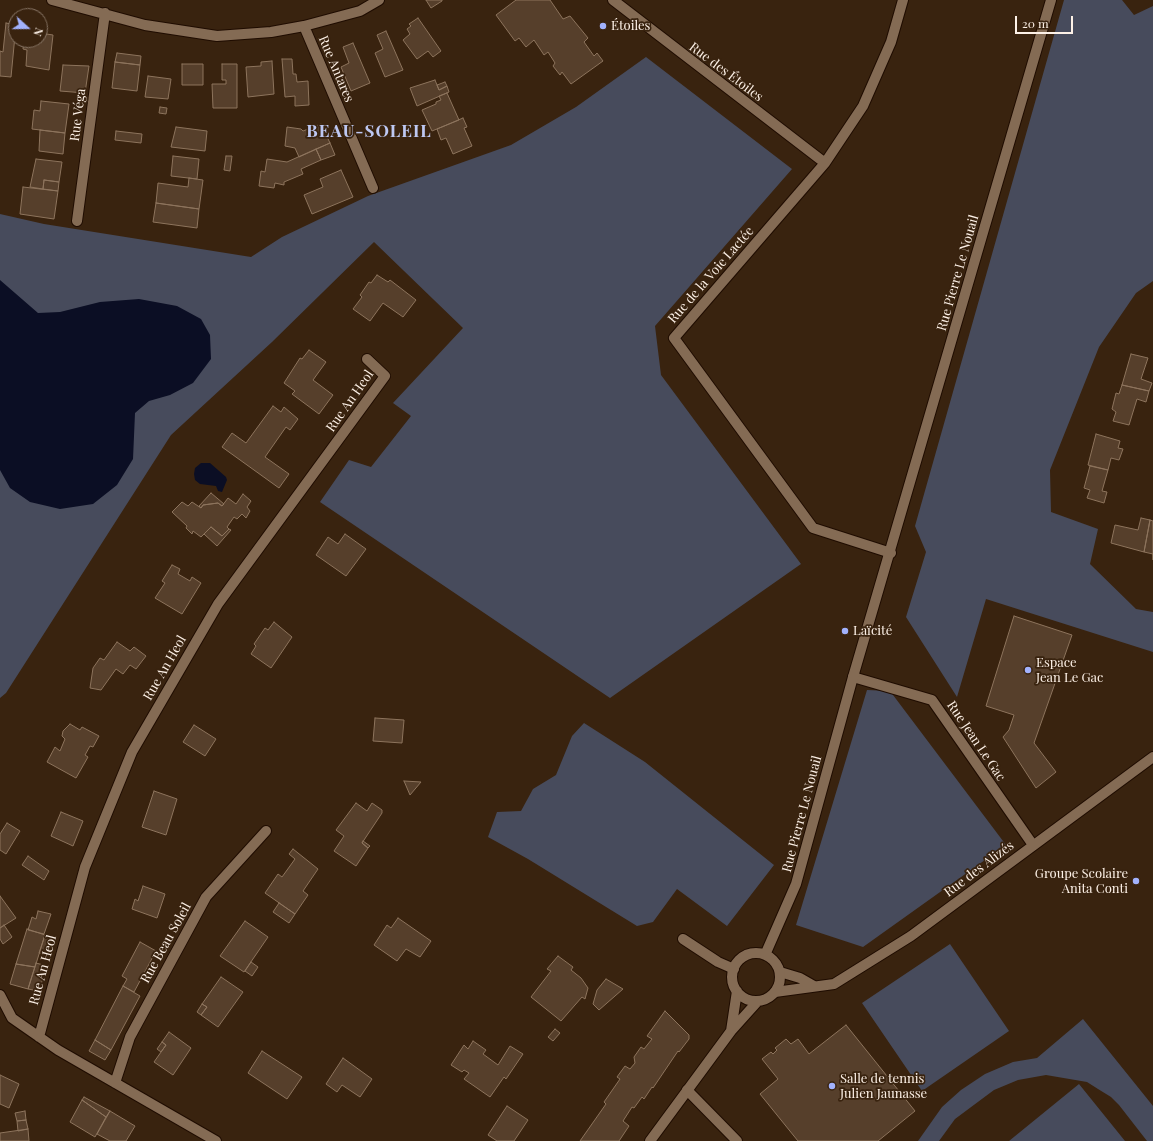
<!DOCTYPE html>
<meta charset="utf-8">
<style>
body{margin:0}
#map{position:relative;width:1153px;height:1141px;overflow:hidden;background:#39230f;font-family:"Playfair Display",serif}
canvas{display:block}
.north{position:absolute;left:8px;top:8px;width:40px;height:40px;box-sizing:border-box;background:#39230f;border:1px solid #877565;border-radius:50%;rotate:111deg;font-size:11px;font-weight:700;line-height:16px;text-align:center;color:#fdf1e7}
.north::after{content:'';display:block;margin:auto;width:14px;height:18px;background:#a2b2fd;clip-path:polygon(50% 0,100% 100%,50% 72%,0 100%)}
.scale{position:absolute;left:1015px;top:16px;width:58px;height:18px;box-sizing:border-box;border:2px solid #fdf1e7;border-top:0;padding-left:5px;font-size:12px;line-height:14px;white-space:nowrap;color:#fdf1e7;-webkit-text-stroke:3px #39230f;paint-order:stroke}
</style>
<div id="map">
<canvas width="1153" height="1141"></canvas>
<div class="north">N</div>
<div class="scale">20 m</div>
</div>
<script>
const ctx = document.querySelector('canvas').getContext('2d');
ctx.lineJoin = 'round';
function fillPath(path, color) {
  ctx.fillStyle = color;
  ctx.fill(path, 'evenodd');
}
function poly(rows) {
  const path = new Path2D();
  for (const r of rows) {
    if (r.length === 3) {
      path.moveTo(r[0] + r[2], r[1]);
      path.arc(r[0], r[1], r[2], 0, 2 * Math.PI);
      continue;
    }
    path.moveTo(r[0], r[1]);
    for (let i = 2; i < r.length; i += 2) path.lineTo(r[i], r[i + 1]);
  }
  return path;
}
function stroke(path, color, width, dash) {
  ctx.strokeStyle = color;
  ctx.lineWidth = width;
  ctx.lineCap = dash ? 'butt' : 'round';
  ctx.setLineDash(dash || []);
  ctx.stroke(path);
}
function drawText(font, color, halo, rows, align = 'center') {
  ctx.font = font + ' "Playfair Display",serif';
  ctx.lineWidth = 3.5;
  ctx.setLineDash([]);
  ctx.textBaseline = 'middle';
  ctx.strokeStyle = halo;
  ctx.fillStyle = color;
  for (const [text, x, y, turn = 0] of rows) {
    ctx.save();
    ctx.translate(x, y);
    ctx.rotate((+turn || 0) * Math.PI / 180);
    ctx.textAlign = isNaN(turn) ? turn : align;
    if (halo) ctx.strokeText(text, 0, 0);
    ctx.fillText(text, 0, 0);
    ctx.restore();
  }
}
fillPath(poly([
 [1064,0,1122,0,1134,15,1153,6,1153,281,1136,293,1099,347,1050,470,1051,512,1098,529,1090,564,1136,609,1153,612,1153,652,986,599,957,697,906,617,926,552,915,526],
 [646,57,792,169,655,326,661,375,801,564,610,698,320,502,349,460,371,467,411,416,393,403,463,328,374,242,272,342,171,435,6,693,0,698,0,214,44,224,251,257,282,237,368,196,511,145,576,107],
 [867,690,890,691,1006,845,863,947,796,925],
 [584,723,645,762,774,865,727,926,677,889,653,922,637,926,528,859,488,837,497,812,521,811,533,789,556,775,572,736],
 [950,944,1009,1031,922,1091,862,1003],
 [1083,1019,1153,1106,1153,1141,1147,1141,1119,1105,1111,1097,1098,1089,1087,1082,1046,1075,1018,1080,994,1090,955,1119,939,1141,918,1141,942,1107,961,1090,985,1074,1013,1062,1037,1058],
 [1079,1084,1125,1141,1009,1141]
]), '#474b5c');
fillPath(poly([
 [0,280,38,313,60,312,100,302,139,299,177,306,201,319,210,335,211,359,193,383,170,395,149,401,135,413,133,459,117,485,93,504,60,509,30,502,10,488,0,470],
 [201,463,210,463,226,477,227,480,222,492,218,491,216,486,200,484,195,480,194,474,195,468]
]), '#0b0e24');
const building = poly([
 [426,0,442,0,442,1,431,8,426,0],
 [516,0,550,0,563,19,570,16,588,38,584,42,594,56,597,53,603,61,571,84,562,72,560,75,553,66,555,63,548,52,544,55,534,40,526,47,519,38,515,41,496,15,516,0],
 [418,18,441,51,433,57,428,51,417,59,403,40,410,34,407,29,411,26,409,24,418,18],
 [6,23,16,25,11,77,0,76,0,51,3,52,6,23],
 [386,31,403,70,385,77,375,53,383,49,377,35,386,31],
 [40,33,53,35,49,70,26,66,27,50,23,49,24,40,40,40,40,33],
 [353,43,370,83,351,91,341,67,349,63,343,47,353,43],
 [117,53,141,56,140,65,115,62,117,53],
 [282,59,292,59,293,74,296,74,297,82,308,81,309,105,295,106,295,96,285,97,282,59],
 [272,61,274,94,248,97,246,67,261,66,261,62,272,61],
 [115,62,140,65,137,91,112,88,115,62],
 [182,64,203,64,203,85,182,85,182,64],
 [222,64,237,64,237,108,213,108,212,84,226,84,226,80,222,80,222,64],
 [63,65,89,66,85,93,60,91,63,65],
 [148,76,171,79,168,99,145,97,148,76],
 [435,80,439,90,447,86,449,92,417,106,410,88,435,80],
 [445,82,447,86,439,90,437,85,445,82],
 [447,93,459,120,432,131,422,110,436,104,436,102,441,100,439,96,447,93],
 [41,101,69,104,65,133,32,129,34,110,40,111,41,101],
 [160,107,167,108,166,114,159,113,160,107],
 [463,118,467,127,464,128,472,146,453,154,446,138,441,140,437,129,463,118],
 [321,124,330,143,299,157,295,148,285,146,287,127,301,129,303,131,321,124],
 [176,127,207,131,205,151,171,147,176,127],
 [40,130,65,133,63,154,39,151,40,130],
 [116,131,142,134,141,143,115,140,116,131],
 [330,143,335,155,321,160,316,149,330,143],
 [316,149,321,160,301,169,303,174,284,182,284,185,275,183,274,188,259,186,261,171,265,172,267,159,287,162,316,149],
 [173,156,199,159,197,179,171,176,173,156],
 [226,156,232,156,230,171,224,170,226,156],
 [36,159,62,162,59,182,44,180,43,189,30,187,36,159],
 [341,170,353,197,312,214,304,195,323,187,320,179,341,170],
 [189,178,203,180,199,209,156,203,158,183,188,187,189,178],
 [44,180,59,182,58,191,43,189,44,180],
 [23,187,58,191,54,219,20,214,23,187],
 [156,203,199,209,197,228,153,222,156,203],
 [377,275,388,282,390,280,416,300,403,317,383,303,370,321,353,309,362,297,360,295,369,282,371,283,377,275],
 [309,350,326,362,313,380,333,395,319,414,292,394,295,391,284,383,300,358,302,359,309,350],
 [1131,354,1148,358,1141,379,1152,383,1149,391,1122,385,1131,354],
 [1122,385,1149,391,1146,402,1137,399,1129,425,1113,421,1116,412,1112,409,1116,393,1119,394,1122,385],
 [273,406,281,412,284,407,298,419,290,430,286,427,265,457,289,474,279,488,222,447,232,433,246,443,273,406],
 [1096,434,1120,441,1118,448,1123,449,1119,460,1111,458,1108,470,1088,465,1096,434],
 [1090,466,1108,470,1102,491,1107,492,1104,503,1087,498,1090,490,1084,488,1090,466],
 [211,493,224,504,222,506,218,503,203,505,201,508,199,506,211,493],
 [243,494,251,501,247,507,250,511,246,518,242,514,237,519,234,517,227,527,229,529,222,536,211,527,201,537,193,531,192,534,186,528,187,526,172,512,182,502,188,506,192,502,201,508,203,505,218,503,222,506,228,498,236,504,243,494],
 [1141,518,1150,520,1144,552,1111,543,1115,525,1138,530,1141,518],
 [1150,520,1153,521,1153,560,1153,554,1144,552,1150,520],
 [211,527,222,536,229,529,231,530,217,546,204,534,211,527],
 [345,534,366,549,346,576,316,555,328,537,338,544,345,534],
 [172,565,180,569,178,574,190,581,192,577,201,583,182,614,155,598,165,583,162,581,172,565],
 [1014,616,1072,635,1034,743,1056,772,1036,788,1003,737,1009,730,1014,715,986,706,1014,616],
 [274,622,292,637,271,668,251,654,256,646,254,644,265,628,268,630,274,622],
 [117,642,130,651,134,647,146,656,136,669,130,665,123,674,116,669,101,690,90,688,93,668,100,658,104,660,117,642],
 [375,718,404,720,402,743,373,741,375,718],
 [70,724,80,730,82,727,99,736,93,747,90,746,85,755,88,757,76,778,47,762,55,747,60,751,65,739,62,736,63,731,70,724],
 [194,725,216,739,205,756,183,742,194,725],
 [404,781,421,782,410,795,404,781],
 [154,791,177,799,166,835,142,827,154,791],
 [356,803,367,811,372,803,382,810,382,813,362,843,368,848,356,866,334,851,344,836,336,830,356,803],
 [61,812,83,821,73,846,51,836,61,812],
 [7,823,20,831,6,854,0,850,0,834,7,823],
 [363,841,370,846,368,848,362,843,363,841],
 [293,849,318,869,303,891,308,895,295,914,265,893,278,874,282,877,295,859,289,854,293,849],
 [28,856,49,871,44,880,22,865,28,856],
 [143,886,165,894,157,918,132,909,135,899,138,901,143,886],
 [0,896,16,918,0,928,0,896],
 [279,903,295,914,289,923,273,912,279,903],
 [38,911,51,914,44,934,28,930,32,917,36,919,38,911],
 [398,918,431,941,420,957,406,949,397,961,374,945,387,925,391,928,398,918],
 [245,921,268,937,244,972,220,956,245,921],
 [4,925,12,937,3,944,0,939,0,928,4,925],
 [27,929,45,935,35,967,16,964,27,929],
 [45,935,53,937,47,955,39,953,45,935],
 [140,942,156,951,134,992,123,986,127,979,122,976,140,942],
 [558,956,573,967,571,970,581,978,588,988,585,999,582,997,561,1021,531,997,551,971,547,969,558,956],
 [251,962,258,967,252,976,245,971,251,962],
 [36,963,47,966,39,991,28,989,36,963],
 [16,964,35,967,28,989,10,984,16,964],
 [221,977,243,992,218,1027,201,1015,207,1007,202,1004,221,977],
 [606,979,623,989,599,1010,593,1004,597,990,606,979],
 [123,986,140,996,111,1050,95,1040,123,986],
 [202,1004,207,1007,201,1015,197,1012,202,1004],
 [665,1011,689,1035,689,1039,679,1052,678,1051,653,1088,652,1087,644,1099,642,1097,634,1108,632,1107,623,1121,629,1126,619,1141,580,1141,606,1104,604,1102,620,1079,617,1077,625,1066,630,1069,635,1063,634,1057,641,1047,644,1049,652,1039,647,1036,665,1011],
 [846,1025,915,1111,878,1141,798,1141,760,1094,778,1079,762,1059,771,1052,773,1054,777,1050,775,1048,786,1039,791,1044,798,1039,809,1054,846,1025],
 [555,1029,560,1033,553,1041,548,1037,555,1029],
 [169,1032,191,1048,173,1075,154,1062,166,1045,162,1042,169,1032],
 [95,1040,111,1050,105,1060,89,1051,95,1040],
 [473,1041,486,1050,483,1054,498,1065,510,1046,523,1054,506,1079,504,1077,490,1097,464,1079,469,1073,464,1070,462,1072,451,1065,464,1045,468,1049,473,1041],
 [162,1042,166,1045,161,1052,157,1049,162,1042],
 [262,1051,302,1077,287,1099,248,1073,262,1051],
 [343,1058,372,1079,360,1097,342,1085,337,1092,326,1084,343,1058],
 [0,1075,19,1084,9,1108,0,1104,0,1075],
 [84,1097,110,1111,106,1117,82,1100,84,1097],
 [82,1100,106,1117,95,1137,70,1122,82,1100],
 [507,1106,528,1120,514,1141,497,1141,488,1135,507,1106],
 [25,1111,26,1120,17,1121,15,1113,25,1111],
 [110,1111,135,1126,126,1141,110,1141,97,1134,110,1111],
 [26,1120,28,1129,18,1131,17,1121,26,1120],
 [28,1129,29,1141,0,1141,0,1133,28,1129]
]);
fillPath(building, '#563f2b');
stroke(building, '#8d745d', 1);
const minor = poly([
 [52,0,145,25,217,36,271,32,304,26,360,11,379,0],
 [613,0,825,163],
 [304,26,373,188],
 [77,221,105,13],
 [891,553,813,528,674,338,825,163,863,106,891,42,903,0],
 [853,677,932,700,1033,845],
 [683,939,718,962,734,969],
 [780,972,800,978,814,986],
 [775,992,834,984,911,936,1153,757],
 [0,995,12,1018,58,1050,216,1141],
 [39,1037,85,867,132,752,218,604,385,376,367,359],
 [115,1083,130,1037,206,897,266,831],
 [687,1090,737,1141]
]);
const tertiary = poly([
 [756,977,24],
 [765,955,796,884,853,677,1051,0],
 [731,1031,737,991],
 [650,1141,731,1031,758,1001]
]);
stroke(minor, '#1f0c00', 12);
stroke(tertiary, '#1f0c00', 12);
stroke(minor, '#846b54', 10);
stroke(tertiary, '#846b54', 10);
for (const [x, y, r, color] of [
 [603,26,4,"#a2b2fd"],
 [845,631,4,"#a2b2fd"],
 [1028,670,4,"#a2b2fd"],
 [1136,881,4,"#a2b2fd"],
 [832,1086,4,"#a2b2fd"]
]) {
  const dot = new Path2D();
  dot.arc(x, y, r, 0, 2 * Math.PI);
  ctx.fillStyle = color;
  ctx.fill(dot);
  stroke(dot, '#39230f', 1.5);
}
drawText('13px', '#fdf1e7', '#39230f', [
 ["Étoiles",611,26],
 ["Laïcité",853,631],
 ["Espace",1036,663],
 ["Jean Le Gac",1036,678],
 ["Groupe Scolaire",1128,874,"right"],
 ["Anita Conti",1128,889,"right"],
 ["Salle de tennis",840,1079],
 ["Julien Jaunasse",840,1094]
], 'left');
drawText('13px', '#fdf1e7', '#39230f', [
 ["Rue Antares",336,69,67],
 ["Rue des Étoiles",726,72,37],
 ["Rue Véga",78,115,-83],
 ["Rue Pierre Le Nouail",958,273,-74],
 ["Rue de la Voie Lactée",711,275,-49],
 ["Rue An Heol",350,401,-55],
 ["Rue An Heol",165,668,-60],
 ["Rue Jean Le Gac",976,741,56],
 ["Rue Pierre Le Nouail",802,814,-75],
 ["Rue des Alizés",979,869,-37],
 ["Rue Beau Soleil",166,943,-61],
 ["Rue An Heol",43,970,-75]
]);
ctx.letterSpacing = '1px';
drawText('bold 17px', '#bec8f2', '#39230f', [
 ["BEAU-SOLEIL",369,132]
]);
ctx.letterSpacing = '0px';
</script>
